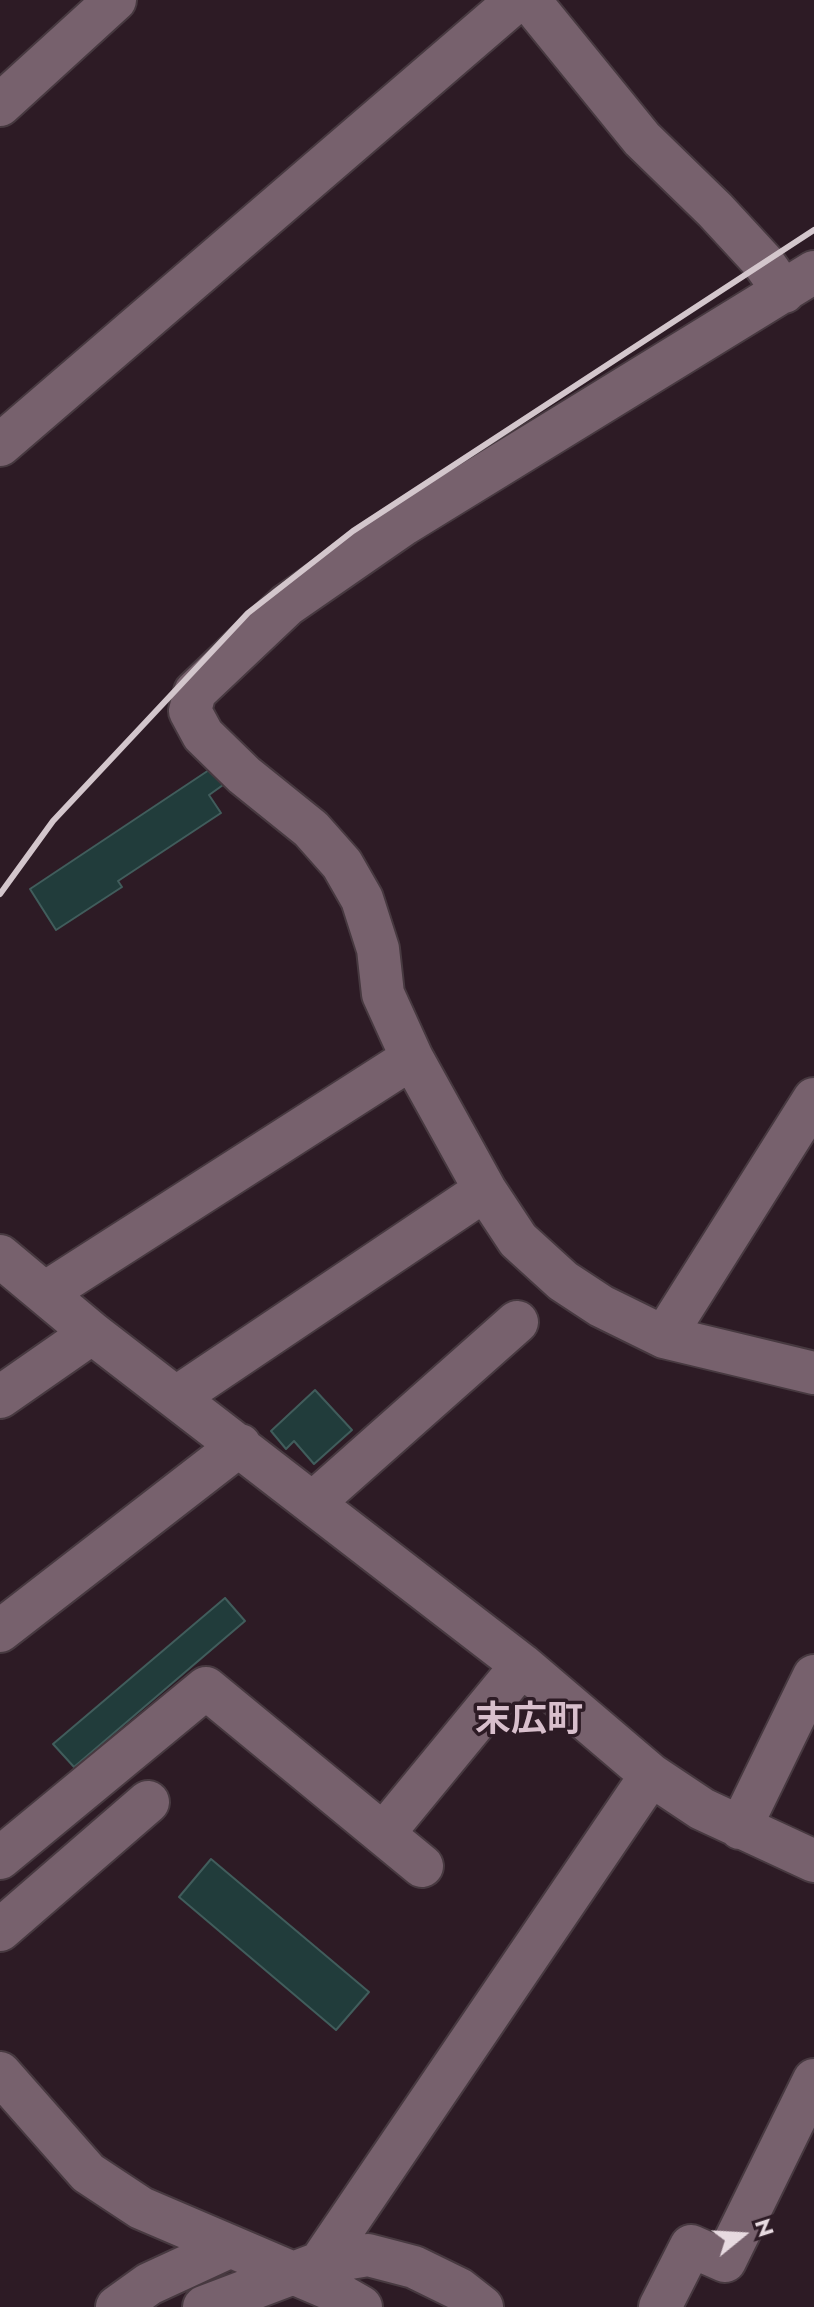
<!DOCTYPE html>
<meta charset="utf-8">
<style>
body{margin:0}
#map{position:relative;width:814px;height:2307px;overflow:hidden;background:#2d1b25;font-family:Jost,sans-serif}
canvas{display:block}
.north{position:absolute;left:702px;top:2195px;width:80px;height:80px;-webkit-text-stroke:6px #2d1b25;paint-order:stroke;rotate:72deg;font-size:22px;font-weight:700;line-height:32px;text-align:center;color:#e7dae0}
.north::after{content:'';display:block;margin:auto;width:28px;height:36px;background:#e7dae0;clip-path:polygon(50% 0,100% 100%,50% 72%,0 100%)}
</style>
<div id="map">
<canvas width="814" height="2307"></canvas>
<div class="north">N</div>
</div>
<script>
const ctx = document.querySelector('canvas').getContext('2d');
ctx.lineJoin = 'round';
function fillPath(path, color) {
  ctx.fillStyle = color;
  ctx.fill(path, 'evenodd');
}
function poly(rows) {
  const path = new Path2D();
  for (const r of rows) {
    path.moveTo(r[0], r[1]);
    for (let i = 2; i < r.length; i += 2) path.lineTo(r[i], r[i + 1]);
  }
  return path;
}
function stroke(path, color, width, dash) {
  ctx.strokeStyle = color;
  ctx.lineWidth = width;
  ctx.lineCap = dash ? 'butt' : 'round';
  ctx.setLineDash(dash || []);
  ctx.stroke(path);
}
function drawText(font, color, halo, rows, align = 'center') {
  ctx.font = font + ' Jost,"Noto Sans JP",sans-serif';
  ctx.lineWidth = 7;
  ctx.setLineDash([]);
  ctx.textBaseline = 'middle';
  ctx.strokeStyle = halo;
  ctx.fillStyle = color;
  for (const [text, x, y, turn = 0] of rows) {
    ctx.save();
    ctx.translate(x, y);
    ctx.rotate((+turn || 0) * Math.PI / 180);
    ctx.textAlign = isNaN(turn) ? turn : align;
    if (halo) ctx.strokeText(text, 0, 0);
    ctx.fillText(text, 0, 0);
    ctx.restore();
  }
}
const building = poly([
 [212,768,223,785,209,795,221,813,118,881,122,887,56,930,30,889,212,768],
 [315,1390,352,1430,314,1464,294,1441,286,1449,271,1431,315,1390],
 [225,1598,245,1621,74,1767,53,1744,225,1598],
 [211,1859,369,1992,336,2030,179,1897,211,1859]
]);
fillPath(building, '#213c3b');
stroke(building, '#415d5c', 2);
const minor = poly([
 [529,0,642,139,715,210,763,262,784,292],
 [0,105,115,0],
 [814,272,404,524,287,605,195,692,190,711,203,735,244,775,311,829,342,864,362,899,378,949,383,994,412,1058,485,1190,518,1240,563,1281,601,1306,664,1337,814,1373],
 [0,445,517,0],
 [0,1256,92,1333,522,1665,651,1775,702,1809,814,1861],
 [45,1293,412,1058],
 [664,1337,814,1099],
 [0,1397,92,1333],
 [177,1397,485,1190],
 [314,1502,517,1322],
 [0,1631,240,1445],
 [740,1828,814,1676],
 [383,1834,522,1665],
 [0,1858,206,1688,422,1866],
 [0,1930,148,1802],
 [0,2073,88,2173,141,2208,328,2288,361,2307],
 [320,2263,651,1775],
 [117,2307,149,2284,227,2248],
 [204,2307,320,2263,368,2255,414,2267,459,2289,482,2307],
 [660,2307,691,2246,725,2261,814,2080]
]);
stroke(minor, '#473940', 46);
stroke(minor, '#77616d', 42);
stroke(poly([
 [0,894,53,821,248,613,353,531,814,230]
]), '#d3c6cc', 6);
drawText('bold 36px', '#d8bfcc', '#2d1b25', [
 ["末広町",529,1722]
]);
</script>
